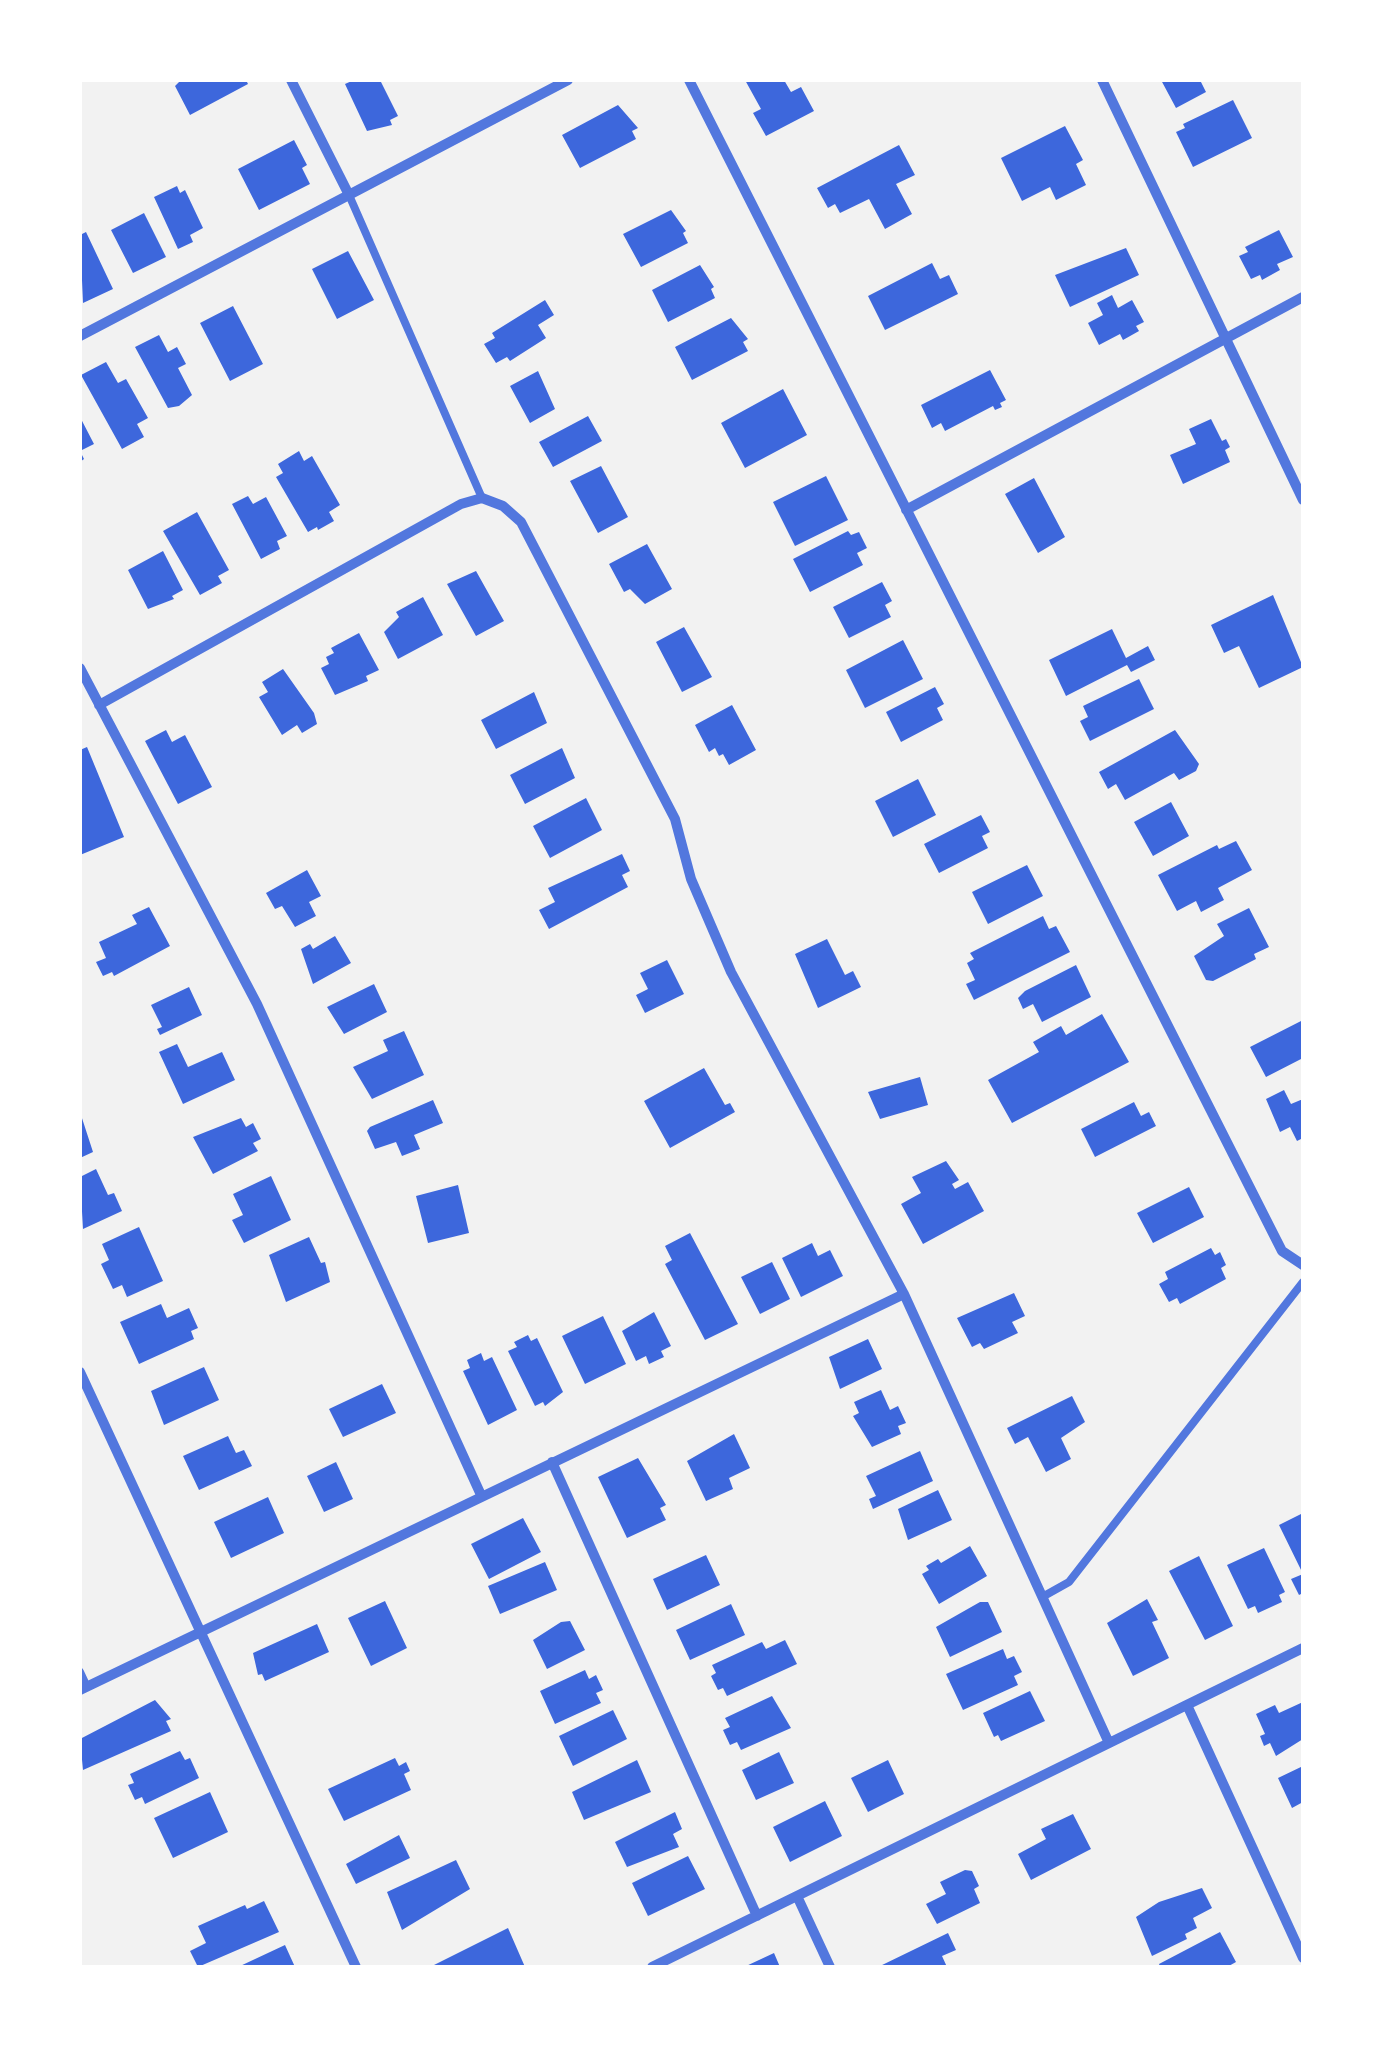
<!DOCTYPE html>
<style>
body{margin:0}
#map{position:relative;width:1383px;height:2047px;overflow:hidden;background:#f2f2f2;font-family:"DM Sans",sans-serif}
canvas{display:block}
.frame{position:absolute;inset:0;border:82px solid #fff;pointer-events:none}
</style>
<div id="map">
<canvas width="1383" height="2047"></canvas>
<div class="frame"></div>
</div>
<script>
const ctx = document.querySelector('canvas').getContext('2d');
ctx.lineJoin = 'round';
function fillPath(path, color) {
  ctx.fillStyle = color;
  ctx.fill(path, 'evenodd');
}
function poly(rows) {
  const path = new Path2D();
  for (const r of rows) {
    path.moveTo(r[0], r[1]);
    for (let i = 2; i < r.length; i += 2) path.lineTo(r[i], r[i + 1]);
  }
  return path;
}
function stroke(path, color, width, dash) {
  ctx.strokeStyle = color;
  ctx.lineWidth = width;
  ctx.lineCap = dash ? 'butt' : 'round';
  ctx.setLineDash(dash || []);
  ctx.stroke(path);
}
fillPath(poly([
 [181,80,246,80,248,84,190,115,175,86],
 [354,80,380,80,398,116,390,120,392,125,367,131,345,84],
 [745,80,784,80,791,92,801,87,814,111,766,136,753,113,761,109],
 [1161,80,1200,80,1206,92,1176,108],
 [1233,100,1252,138,1193,167,1176,132,1185,128,1183,124],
 [618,105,638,128,632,131,636,139,580,168,562,135],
 [1065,126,1083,160,1076,164,1086,185,1056,200,1050,187,1022,201,1001,158],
 [294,140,307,165,302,168,310,184,259,210,238,169],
 [899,145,915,175,896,184,912,214,885,229,869,199,840,213,835,204,828,208,817,188],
 [177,186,180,193,185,190,203,228,190,235,193,242,178,249,154,197],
 [671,210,686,231,683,233,688,243,641,267,623,234],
 [144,213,166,257,133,273,111,230],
 [1279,230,1293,257,1277,264,1280,270,1262,280,1260,275,1251,279,1239,256,1248,252,1245,247],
 [86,232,113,289,83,303,80,235],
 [1126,248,1139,275,1070,307,1055,275],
 [348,251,374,300,337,319,312,269],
 [932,263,940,279,949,275,958,294,885,330,868,296],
 [700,265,714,287,711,289,715,298,668,322,652,290],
 [1112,295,1118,308,1132,300,1144,322,1136,326,1139,331,1123,340,1120,334,1099,345,1088,323,1103,315,1097,303],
 [545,300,554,315,538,325,546,338,510,361,507,357,496,363,484,344,495,338,492,333],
 [233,306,263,364,230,381,200,323],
 [731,318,748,339,743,342,748,351,692,380,675,347],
 [159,335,168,352,177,347,186,364,178,368,192,395,179,406,168,408,135,347],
 [106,362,118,383,126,379,148,418,137,424,144,437,122,449,81,375],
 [990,370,1006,400,1000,403,1002,407,995,410,993,406,945,431,941,423,932,428,921,405],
 [538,371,555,409,530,423,510,386],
 [783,389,807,435,745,468,721,423],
 [588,416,602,441,553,467,539,442],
 [80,417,94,444,80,451,84,459,80,462],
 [1211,419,1222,441,1226,439,1230,447,1225,450,1230,462,1183,484,1170,455,1196,444,1189,429],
 [299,451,304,461,312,456,340,505,329,512,334,521,318,530,317,527,308,532,276,477,283,473,278,464],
 [601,466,628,517,598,533,570,481],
 [826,476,848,520,795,546,773,502],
 [1034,478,1065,537,1038,553,1005,494],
 [248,496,253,504,266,497,287,536,277,541,280,549,261,559,232,504],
 [197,512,229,570,218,576,222,583,200,595,163,531],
 [848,531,851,535,859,532,867,548,857,553,863,565,810,592,793,559],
 [647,544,672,589,645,604,630,589,624,592,609,564],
 [163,551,183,590,172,596,174,599,148,609,128,570],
 [476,571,504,621,476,636,447,584],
 [882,582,892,601,885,605,891,617,849,638,833,607],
 [1273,595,1303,667,1259,688,1239,646,1224,653,1211,625],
 [423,597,443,635,398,659,384,632,399,617,396,612],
 [684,627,712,677,682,692,656,642],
 [1112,629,1126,658,1148,646,1155,660,1131,672,1127,665,1066,696,1049,660],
 [359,633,379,670,366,676,368,681,335,695,321,668,329,664,326,657,334,653,331,648],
 [903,640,923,679,865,708,846,670],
 [283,669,314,713,317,724,302,733,297,725,282,735,259,697,268,692,262,682],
 [1139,679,1154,709,1090,741,1080,721,1088,717,1083,706],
 [935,687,944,704,937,708,943,720,901,742,886,712],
 [534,692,547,723,496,749,481,720],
 [732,705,756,750,729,765,723,754,719,756,715,748,709,752,695,725],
 [166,730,172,742,185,735,212,787,178,804,145,741],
 [1175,730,1199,764,1196,771,1179,780,1174,773,1125,800,1116,784,1108,789,1099,772],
 [87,747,124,837,80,855,80,750],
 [562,748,575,778,525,804,510,775],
 [918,779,936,815,893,837,875,801],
 [586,798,602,830,550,858,533,826],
 [1171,802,1189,836,1153,856,1134,822],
 [981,815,990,832,982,836,988,848,939,873,924,844],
 [1236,841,1252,870,1218,888,1224,900,1201,912,1196,901,1177,911,1158,875,1217,845,1219,849],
 [622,854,630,871,622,875,628,887,549,929,539,910,555,902,548,888],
 [1027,865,1043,896,988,924,972,892],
 [307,870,321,896,309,902,316,916,295,927,282,906,275,909,266,893],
 [149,907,170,946,114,976,112,972,103,976,96,962,106,958,99,942,137,924,132,915],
 [1249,908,1269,947,1254,954,1256,959,1213,981,1206,980,1194,956,1224,936,1217,924],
 [1043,916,1049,929,1056,926,1070,952,974,1000,966,984,975,980,967,963,974,959,970,953],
 [335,936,351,963,313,984,301,949,310,944,313,949],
 [827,939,845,975,853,971,861,987,818,1008,795,954],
 [667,960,684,994,645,1013,636,995,648,989,640,973],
 [1076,965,1091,997,1042,1022,1033,1004,1023,1009,1018,998,1025,991],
 [374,984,387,1012,344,1034,327,1007],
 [189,987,202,1015,160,1035,157,1029,162,1027,151,1005],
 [1102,1014,1129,1062,1012,1123,988,1080,1039,1052,1033,1042,1061,1026,1066,1035],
 [1303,1020,1303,1058,1266,1077,1250,1047],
 [404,1031,424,1075,372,1099,353,1067,388,1051,383,1040],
 [177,1044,188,1067,222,1052,235,1080,183,1104,159,1052],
 [704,1068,725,1105,730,1103,735,1112,670,1148,644,1101],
 [920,1077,928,1105,880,1119,868,1092],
 [1284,1090,1291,1104,1303,1099,1303,1138,1297,1141,1290,1127,1280,1132,1266,1099],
 [433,1100,443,1123,414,1135,420,1149,402,1156,396,1142,375,1149,367,1131,370,1127],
 [1134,1102,1141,1116,1149,1112,1156,1126,1095,1157,1081,1129],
 [80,1112,93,1152,80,1158],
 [241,1118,246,1127,253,1123,261,1139,253,1143,258,1151,213,1174,193,1137],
 [946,1161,959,1180,952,1184,955,1189,968,1182,984,1211,923,1244,901,1204,921,1193,912,1177],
 [96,1169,108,1195,114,1193,122,1211,83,1229,80,1177],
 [271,1176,291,1220,244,1243,232,1220,243,1215,233,1194],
 [458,1185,469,1233,428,1243,416,1196],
 [1189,1187,1204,1217,1153,1243,1137,1213],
 [139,1227,163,1281,127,1297,122,1285,113,1289,101,1264,109,1260,102,1244],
 [690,1233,738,1324,705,1340,665,1264,672,1260,665,1246],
 [309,1237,321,1263,325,1262,330,1282,286,1302,269,1255],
 [812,1243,818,1256,830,1250,843,1276,801,1297,782,1258],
 [1211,1248,1215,1255,1220,1252,1226,1265,1221,1268,1226,1279,1180,1304,1177,1298,1169,1302,1159,1284,1168,1279,1165,1272],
 [772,1262,790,1299,760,1314,741,1277],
 [1014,1293,1025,1316,1012,1322,1018,1333,984,1349,980,1343,972,1347,957,1318],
 [161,1304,167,1318,189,1308,198,1328,191,1331,194,1339,139,1364,120,1322],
 [654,1312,671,1346,661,1351,664,1357,649,1364,646,1356,636,1361,622,1331],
 [603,1316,626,1364,585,1384,562,1336],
 [528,1335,531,1341,537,1338,563,1392,545,1406,543,1402,535,1406,508,1351,517,1347,514,1342],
 [868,1339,882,1369,840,1389,829,1357],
 [481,1353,484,1361,492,1357,517,1410,488,1425,463,1371,470,1368,467,1360],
 [204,1367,219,1400,164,1425,151,1391],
 [382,1384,396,1413,343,1437,329,1409],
 [881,1390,890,1410,898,1406,906,1423,898,1426,901,1434,872,1447,853,1416,859,1413,854,1402],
 [1072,1396,1085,1422,1061,1438,1071,1459,1046,1472,1028,1437,1015,1444,1007,1428],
 [734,1434,750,1468,729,1478,733,1489,706,1501,687,1461],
 [228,1436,236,1453,244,1450,252,1466,199,1490,183,1456],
 [920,1451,933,1481,873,1509,869,1499,876,1496,866,1476],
 [638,1458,666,1505,660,1508,666,1520,627,1538,598,1477],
 [336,1462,353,1499,324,1512,307,1476],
 [938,1490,952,1520,908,1540,898,1509],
 [268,1497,284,1533,231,1558,214,1522],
 [1303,1513,1303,1593,1299,1595,1291,1579,1303,1574,1279,1525],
 [523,1518,541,1552,489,1579,471,1544],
 [970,1546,987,1576,939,1604,922,1574,929,1570,926,1566,938,1559,941,1563],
 [1264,1548,1285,1592,1279,1595,1282,1602,1258,1613,1255,1606,1248,1609,1227,1565],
 [706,1555,720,1585,667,1610,653,1579],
 [1199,1556,1233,1626,1205,1640,1169,1571],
 [545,1562,557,1590,500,1614,488,1586],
 [1147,1599,1158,1620,1152,1622,1169,1658,1133,1676,1107,1623],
 [385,1601,407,1648,371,1666,348,1618],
 [980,1602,988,1602,1002,1632,950,1657,936,1627],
 [731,1604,745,1635,690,1660,676,1630],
 [570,1621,585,1650,547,1669,533,1640,561,1622],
 [317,1624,329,1652,265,1681,262,1674,258,1675,253,1653],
 [785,1640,797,1664,727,1696,723,1688,718,1690,711,1676,716,1673,712,1665,762,1642,766,1649],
 [1003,1649,1007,1659,1014,1656,1022,1672,1014,1676,1018,1685,963,1710,946,1674],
 [585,1670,589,1679,596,1675,603,1690,596,1693,601,1703,555,1724,540,1691],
 [1030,1691,1045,1721,1001,1741,998,1735,994,1737,983,1713],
 [772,1696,791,1728,741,1750,737,1742,730,1745,723,1730,730,1727,725,1718],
 [155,1700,171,1719,166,1721,171,1731,83,1770,80,1739],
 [1303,1702,1303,1739,1276,1756,1270,1743,1264,1746,1260,1736,1265,1734,1256,1714,1275,1705,1279,1713],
 [613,1710,627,1739,573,1766,559,1736],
 [180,1751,185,1760,190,1758,199,1778,145,1804,142,1797,135,1800,128,1785,134,1783,130,1774],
 [779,1752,794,1783,756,1800,742,1770],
 [395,1758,399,1766,406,1762,410,1771,404,1774,411,1790,344,1821,328,1789],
 [637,1760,651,1792,584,1820,572,1792],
 [888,1760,904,1794,868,1812,851,1778],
 [1303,1766,1303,1802,1292,1808,1278,1778],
 [210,1792,228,1832,173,1858,154,1818],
 [825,1801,842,1836,790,1862,773,1827],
 [675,1812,682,1829,673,1834,679,1847,627,1867,615,1842],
 [1073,1814,1091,1849,1031,1880,1018,1854,1046,1839,1041,1829],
 [399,1835,410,1858,356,1884,346,1864],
 [688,1856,705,1889,648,1916,632,1883],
 [456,1860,470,1889,402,1930,387,1892],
 [965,1870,972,1871,979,1886,974,1889,980,1903,937,1924,926,1904,946,1894,940,1882],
 [1202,1888,1212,1908,1193,1918,1197,1928,1185,1934,1187,1939,1152,1956,1136,1917,1159,1902],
 [264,1901,279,1932,198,1967,190,1951,206,1943,198,1926,245,1905,247,1909],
 [508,1928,525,1967,430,1967],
 [1220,1932,1236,1962,1227,1967,1160,1967,1159,1964],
 [948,1933,956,1950,942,1956,947,1967,878,1967],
 [285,1945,295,1967,238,1967],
 [774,1953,780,1967,744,1967]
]), '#3d67dc');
stroke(poly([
 [349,195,482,498],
 [1044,1596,1069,1582,1303,1282],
 [80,1672,87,1687]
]), '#5277de', 8);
stroke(poly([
 [291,80,349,195],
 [689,80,1282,1251,1303,1265],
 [1102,80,1303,500],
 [80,336,568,80],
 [906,510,1303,297],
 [80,668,257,1004,481,1495],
 [99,705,461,504,482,498,503,506,521,522,675,819,691,879,731,972,904,1294,1109,1743],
 [80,1372,356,1967],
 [552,1462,757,1916],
 [80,1690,904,1294],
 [1187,1705,1303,1958],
 [797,1896,830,1967],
 [652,1967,1303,1648]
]), '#5277de', 10);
</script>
